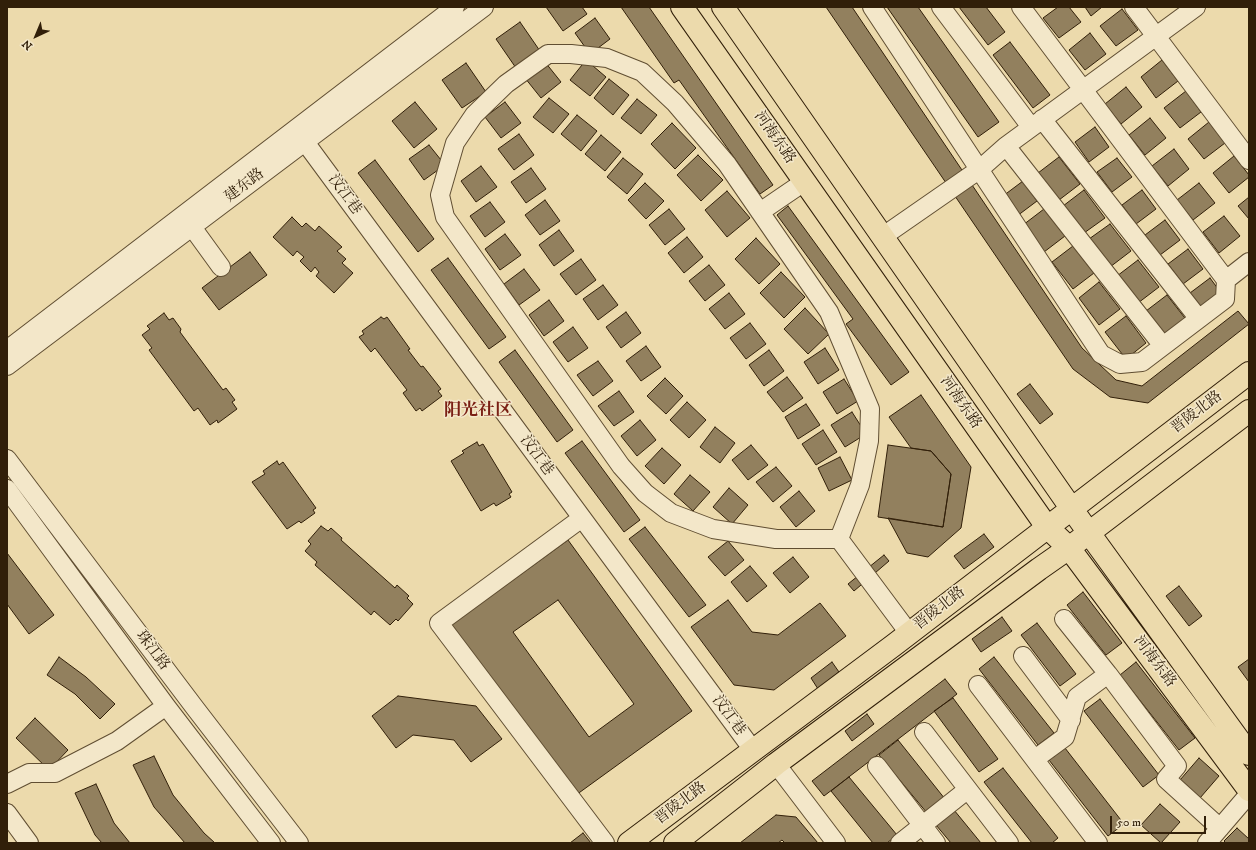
<!DOCTYPE html>
<meta charset="utf-8">
<style>
body{margin:0}
#map{position:relative;width:1256px;height:850px;overflow:hidden;background:#ecdaac;font-family:"IM FELL DW Pica",serif}
canvas{display:block}
.frame{position:absolute;inset:0;border:8px solid #311f09;pointer-events:none}
.north{position:absolute;left:16px;top:16px;width:40px;height:40px;-webkit-text-stroke:3px #f3e7c9;paint-order:stroke;rotate:224deg;font-size:11px;font-weight:700;line-height:16px;text-align:center;color:#311f09}
.north::after{content:'';display:block;margin:auto;width:14px;height:18px;background:#311f09;clip-path:polygon(50% 0,100% 100%,50% 72%,0 100%)}
.scale{position:absolute;left:1110px;top:816px;width:96px;height:18px;box-sizing:border-box;border:2px solid #311f09;border-top:0;padding-left:5px;font-size:12px;line-height:14px;white-space:nowrap;color:#311f09;-webkit-text-stroke:3px #f3e7c9;paint-order:stroke}
</style>
<div id="map">
<canvas width="1256" height="850"></canvas>
<div class="frame"></div>
<div class="north">N</div>
<div class="scale">50 m</div>
</div>
<script>
const ctx = document.querySelector('canvas').getContext('2d');
ctx.lineJoin = 'round';
function fillPath(path, color) {
  ctx.fillStyle = color;
  ctx.fill(path, 'evenodd');
}
function poly(rows) {
  const path = new Path2D();
  for (const r of rows) {
    path.moveTo(r[0], r[1]);
    for (let i = 2; i < r.length; i += 2) path.lineTo(r[i], r[i + 1]);
  }
  return path;
}
function stroke(path, color, width, dash) {
  ctx.strokeStyle = color;
  ctx.lineWidth = width;
  ctx.lineCap = dash ? 'butt' : 'round';
  ctx.setLineDash(dash || []);
  ctx.stroke(path);
}
function drawText(font, color, halo, rows, align = 'center') {
  ctx.font = font + ' "IM FELL DW Pica","Noto Serif SC",serif';
  ctx.lineWidth = 3;
  ctx.setLineDash([]);
  ctx.textBaseline = 'middle';
  ctx.strokeStyle = halo;
  ctx.fillStyle = color;
  for (const [text, x, y, turn = 0] of rows) {
    ctx.save();
    ctx.translate(x, y);
    ctx.rotate((+turn || 0) * Math.PI / 180);
    ctx.textAlign = isNaN(turn) ? turn : align;
    if (halo) ctx.strokeText(text, 0, 0);
    ctx.fillText(text, 0, 0);
    ctx.restore();
  }
}
const building = poly([
 [546,7,582,7,587,14,563,31,546,7],
 [621,7,649,7,773,185,760,194,679,80,674,83,621,7],
 [826,7,852,7,1082,348,1116,380,1142,386,1238,311,1249,324,1148,403,1110,397,1073,369,826,7],
 [887,7,918,7,999,122,978,137,887,7],
 [959,7,986,7,1005,32,988,45,959,7],
 [1058,7,1069,7,1081,22,1059,38,1043,18,1058,7],
 [1085,7,1102,7,1091,16,1085,7],
 [1122,9,1138,30,1116,46,1100,26,1122,9],
 [595,18,610,39,590,54,575,33,595,18],
 [520,22,540,51,516,68,496,39,520,22],
 [1090,33,1106,54,1085,70,1069,50,1090,33],
 [1010,42,1050,95,1033,108,993,55,1010,42],
 [586,60,606,77,590,96,570,80,586,60],
 [1162,60,1178,81,1156,98,1141,77,1162,60],
 [545,62,561,82,541,98,525,78,545,62],
 [466,63,486,92,462,108,442,80,466,63],
 [609,79,629,95,613,115,594,98,609,79],
 [1126,87,1142,107,1121,124,1105,104,1126,87],
 [1186,91,1201,112,1180,128,1164,108,1186,91],
 [549,98,569,114,553,133,533,117,549,98],
 [637,99,657,115,641,134,621,118,637,99],
 [415,102,437,129,414,148,392,121,415,102],
 [505,102,521,123,501,138,485,117,505,102],
 [577,115,597,131,581,151,561,134,577,115],
 [1150,118,1166,138,1145,155,1129,135,1150,118],
 [1209,122,1225,143,1204,159,1188,139,1209,122],
 [672,123,696,148,675,169,651,144,672,123],
 [1095,127,1109,147,1089,162,1075,142,1095,127],
 [519,134,534,155,514,170,498,149,519,134],
 [601,135,621,152,605,171,585,154,601,135],
 [429,145,445,165,424,180,409,159,429,145],
 [1174,149,1189,169,1168,186,1152,166,1174,149],
 [698,155,723,180,701,201,677,175,698,155],
 [1234,156,1249,175,1249,177,1229,193,1213,173,1234,156],
 [1059,157,1080,184,1059,200,1038,173,1059,157],
 [623,158,643,174,627,194,607,177,623,158],
 [1117,158,1132,177,1112,192,1097,172,1117,158],
 [375,160,434,239,418,252,358,173,375,160],
 [481,166,497,187,476,202,461,181,481,166],
 [531,168,546,189,526,203,511,182,531,168],
 [1023,181,1037,201,1017,216,1003,196,1023,181],
 [645,183,664,201,646,219,628,200,645,183],
 [1199,183,1215,203,1193,220,1177,200,1199,183],
 [1084,190,1105,218,1084,233,1063,206,1084,190],
 [1142,190,1156,209,1136,224,1122,205,1142,190],
 [727,191,750,218,727,237,705,210,727,191],
 [1249,197,1249,219,1238,206,1249,197],
 [545,200,560,221,540,235,525,215,545,200],
 [490,202,505,222,485,237,470,216,490,202],
 [788,206,909,372,891,385,846,324,853,319,777,215,788,206],
 [669,209,685,229,665,245,649,225,669,209],
 [1044,209,1065,236,1044,252,1023,225,1044,209],
 [1224,216,1240,236,1219,253,1203,232,1224,216],
 [292,217,302,227,306,223,315,231,319,226,342,247,337,251,346,259,342,263,353,273,334,293,316,276,319,272,315,267,311,272,300,261,304,257,297,251,293,256,273,237,292,217],
 [1165,220,1180,240,1160,255,1145,235,1165,220],
 [1110,224,1131,251,1110,267,1089,239,1110,224],
 [559,230,574,251,554,266,539,245,559,230],
 [505,234,521,255,500,270,485,249,505,234],
 [687,237,703,257,684,273,668,253,687,237],
 [756,238,780,264,759,284,735,259,756,238],
 [1073,246,1094,273,1073,289,1052,262,1073,246],
 [1188,249,1203,269,1183,284,1168,264,1188,249],
 [250,252,267,275,219,310,202,288,250,252],
 [448,258,506,337,489,349,431,270,448,258],
 [581,259,596,280,576,295,560,274,581,259],
 [1138,260,1159,287,1138,303,1117,276,1138,260],
 [709,265,725,285,705,301,689,281,709,265],
 [524,269,540,290,519,305,504,284,524,269],
 [781,272,805,297,784,318,760,293,781,272],
 [1210,278,1224,297,1204,312,1190,293,1210,278],
 [1099,282,1120,309,1099,325,1079,298,1099,282],
 [603,285,618,305,598,320,583,299,603,285],
 [729,293,745,314,725,329,709,309,729,293],
 [1167,295,1188,322,1167,338,1146,311,1167,295],
 [549,300,564,321,544,336,529,315,549,300],
 [805,308,829,334,808,354,784,329,805,308],
 [626,312,641,333,621,348,606,327,626,312],
 [164,313,169,320,173,318,181,329,180,332,223,390,226,388,235,400,232,402,237,409,218,423,217,420,210,425,198,408,194,411,149,350,152,348,142,335,150,329,147,326,164,313],
 [1126,316,1146,343,1126,359,1105,332,1126,316],
 [381,317,384,319,387,317,410,349,408,350,421,367,423,366,441,389,438,391,442,396,422,411,420,408,416,411,403,393,407,390,375,348,371,352,359,337,364,334,362,331,381,317],
 [750,323,766,344,746,359,730,338,750,323],
 [573,327,588,348,568,362,553,342,573,327],
 [646,346,661,367,641,381,626,361,646,346],
 [825,348,839,370,818,384,804,362,825,348],
 [515,350,573,430,557,442,499,362,515,350],
 [769,350,784,371,764,386,749,365,769,350],
 [598,361,613,381,593,396,577,375,598,361],
 [787,377,803,398,783,412,767,392,787,377],
 [665,378,683,396,666,414,647,396,665,378],
 [844,379,858,401,837,414,823,392,844,379],
 [1030,384,1053,414,1040,424,1017,394,1030,384],
 [619,391,634,412,614,426,598,406,619,391],
 [921,395,971,467,961,528,928,557,907,553,888,518,943,527,951,474,931,451,911,448,889,417,921,395],
 [687,402,706,420,689,438,670,420,687,402],
 [806,404,820,425,798,439,785,417,806,404],
 [852,412,866,434,845,447,831,425,852,412],
 [640,420,656,440,637,456,621,436,640,420],
 [715,427,735,443,720,463,700,447,715,427],
 [823,430,837,452,816,465,802,444,823,430],
 [582,441,640,520,624,532,565,453,582,441],
 [477,442,479,446,483,444,512,492,509,494,511,497,496,506,494,503,481,511,451,461,464,453,462,451,477,442],
 [751,445,768,465,748,480,732,460,751,445],
 [888,445,931,451,951,474,943,527,878,517,888,445],
 [662,448,681,465,664,484,645,466,662,448],
 [840,457,852,480,829,491,818,468,840,457],
 [277,461,279,465,283,462,316,508,313,510,315,513,301,523,299,521,287,529,252,482,265,474,263,471,277,461],
 [776,467,792,486,773,502,756,482,776,467],
 [690,475,710,492,693,511,674,494,690,475],
 [729,488,748,505,732,524,713,507,729,488],
 [799,491,815,511,796,527,780,507,799,491],
 [321,526,328,531,331,528,342,538,341,540,395,588,397,585,409,596,407,598,413,604,398,621,396,619,390,625,374,611,371,615,315,565,317,562,305,551,311,544,308,541,321,526],
 [645,527,706,605,689,617,629,539,645,527],
 [984,534,994,547,964,569,954,556,984,534],
 [568,540,692,711,576,795,451,625,568,540],
 [558,600,634,704,589,737,513,632,558,600],
 [728,541,744,560,725,576,708,557,728,541],
 [7,553,54,615,29,634,7,604,7,553],
 [884,555,889,561,854,591,848,584,884,555],
 [793,557,809,577,790,593,773,573,793,557],
 [750,566,767,586,747,602,731,582,750,566],
 [1179,586,1202,616,1189,626,1166,596,1179,586],
 [1083,592,1122,643,1106,655,1067,605,1083,592],
 [728,600,752,632,778,635,820,603,846,636,774,690,734,685,691,627,728,600],
 [1002,617,1012,631,981,652,972,639,1002,617],
 [1037,623,1076,674,1060,686,1021,635,1037,623],
 [59,657,86,677,115,704,100,719,75,694,47,675,59,657],
 [994,657,1054,733,1038,745,979,669,994,657],
 [1249,659,1249,682,1238,667,1249,659],
 [832,662,839,672,818,689,811,678,832,662],
 [1136,662,1195,738,1179,750,1120,675,1136,662],
 [945,679,957,694,824,796,812,781,945,679],
 [398,696,476,706,502,739,471,762,454,740,413,735,396,748,372,716,398,696],
 [953,698,998,759,979,772,934,711,953,698],
 [1100,699,1159,775,1143,787,1084,711,1100,699],
 [867,714,874,724,852,741,845,731,867,714],
 [35,718,68,750,49,770,16,738,35,718],
 [898,740,945,799,927,813,879,755,898,740],
 [1065,748,1124,824,1108,836,1049,760,1065,748],
 [154,756,173,795,204,833,215,843,185,843,154,807,133,765,154,756],
 [1199,758,1219,776,1200,798,1180,780,1199,758],
 [1003,768,1058,838,1052,843,1032,843,984,782,1003,768],
 [849,777,897,835,887,843,873,843,831,791,849,777],
 [96,784,114,823,130,843,102,843,95,835,75,793,96,784],
 [1160,804,1180,822,1161,843,1141,825,1160,804],
 [954,810,981,843,951,843,936,825,954,810],
 [776,815,796,817,818,843,785,843,782,840,778,843,740,843,776,815],
 [1237,828,1249,839,1249,843,1226,843,1224,841,1237,828],
 [583,833,591,843,570,843,583,833]
]);
fillPath(building, '#92805e');
stroke(building, '#311f09', 1);
const minor = poly([
 [872,7,1101,354,1120,364,1142,362,1225,299,1226,280,1249,262],
 [941,7,1031,127],
 [1021,7,1226,280],
 [1134,7,1249,160],
 [548,54,571,54,607,58,642,72,675,103,727,164,829,312,870,409,869,441,860,485,839,539,776,539,713,529,671,513,645,493,621,466,445,217,440,195,455,143,474,115,506,84,548,54],
 [1042,119,1199,319],
 [305,142,753,750],
 [1006,146,1163,346],
 [760,212,804,182],
 [192,227,221,267],
 [882,237,980,169,1006,146,1196,7],
 [7,350,455,7],
 [7,366,484,7],
 [7,459,195,708,299,843],
 [7,489,166,706,271,843],
 [582,518,439,623,605,843],
 [839,539,909,633],
 [1064,619,1108,674,1177,766,1166,779,1220,828],
 [1023,656,1071,720],
 [978,685,1098,843],
 [924,732,1009,843],
 [1035,759,1065,737,1077,697,1108,674],
 [776,764,836,843],
 [877,766,936,843],
 [7,784,29,773,55,773,117,741,166,706],
 [7,813,29,843],
 [900,843,967,790],
 [1207,843,1249,794]
]);
const major = poly([
 [682,7,1047,527,1069,548,1249,790],
 [723,7,1071,508,1249,754],
 [629,843,894,645,1249,373],
 [675,843,776,764,1039,569,1069,548,1249,411]
]);
stroke(minor, '#604e32', 20);
stroke(major, '#311f09', 24);
stroke(minor, '#f3e7c9', 18);
stroke(major, '#ecdaac', 22);
drawText('15px', '#311f09', '#f3e7c9', [
 ["河海东路",774,138,55],
 ["建东路",245,186,-37],
 ["汶江巷",344,195,54],
 ["河海东路",960,403,55],
 ["晋陵北路",1197,413,-37],
 ["汶江巷",536,456,54],
 ["晋陵北路",940,609,-38],
 ["珠江路",152,651,53],
 ["河海东路",1154,662,53],
 ["汶江巷",728,716,54],
 ["晋陵北路",681,804,-37]
]);
drawText('bold 17px', '#7a1f14', '#f3e7c9', [
 ["阳光社区",478,411]
]);
</script>
